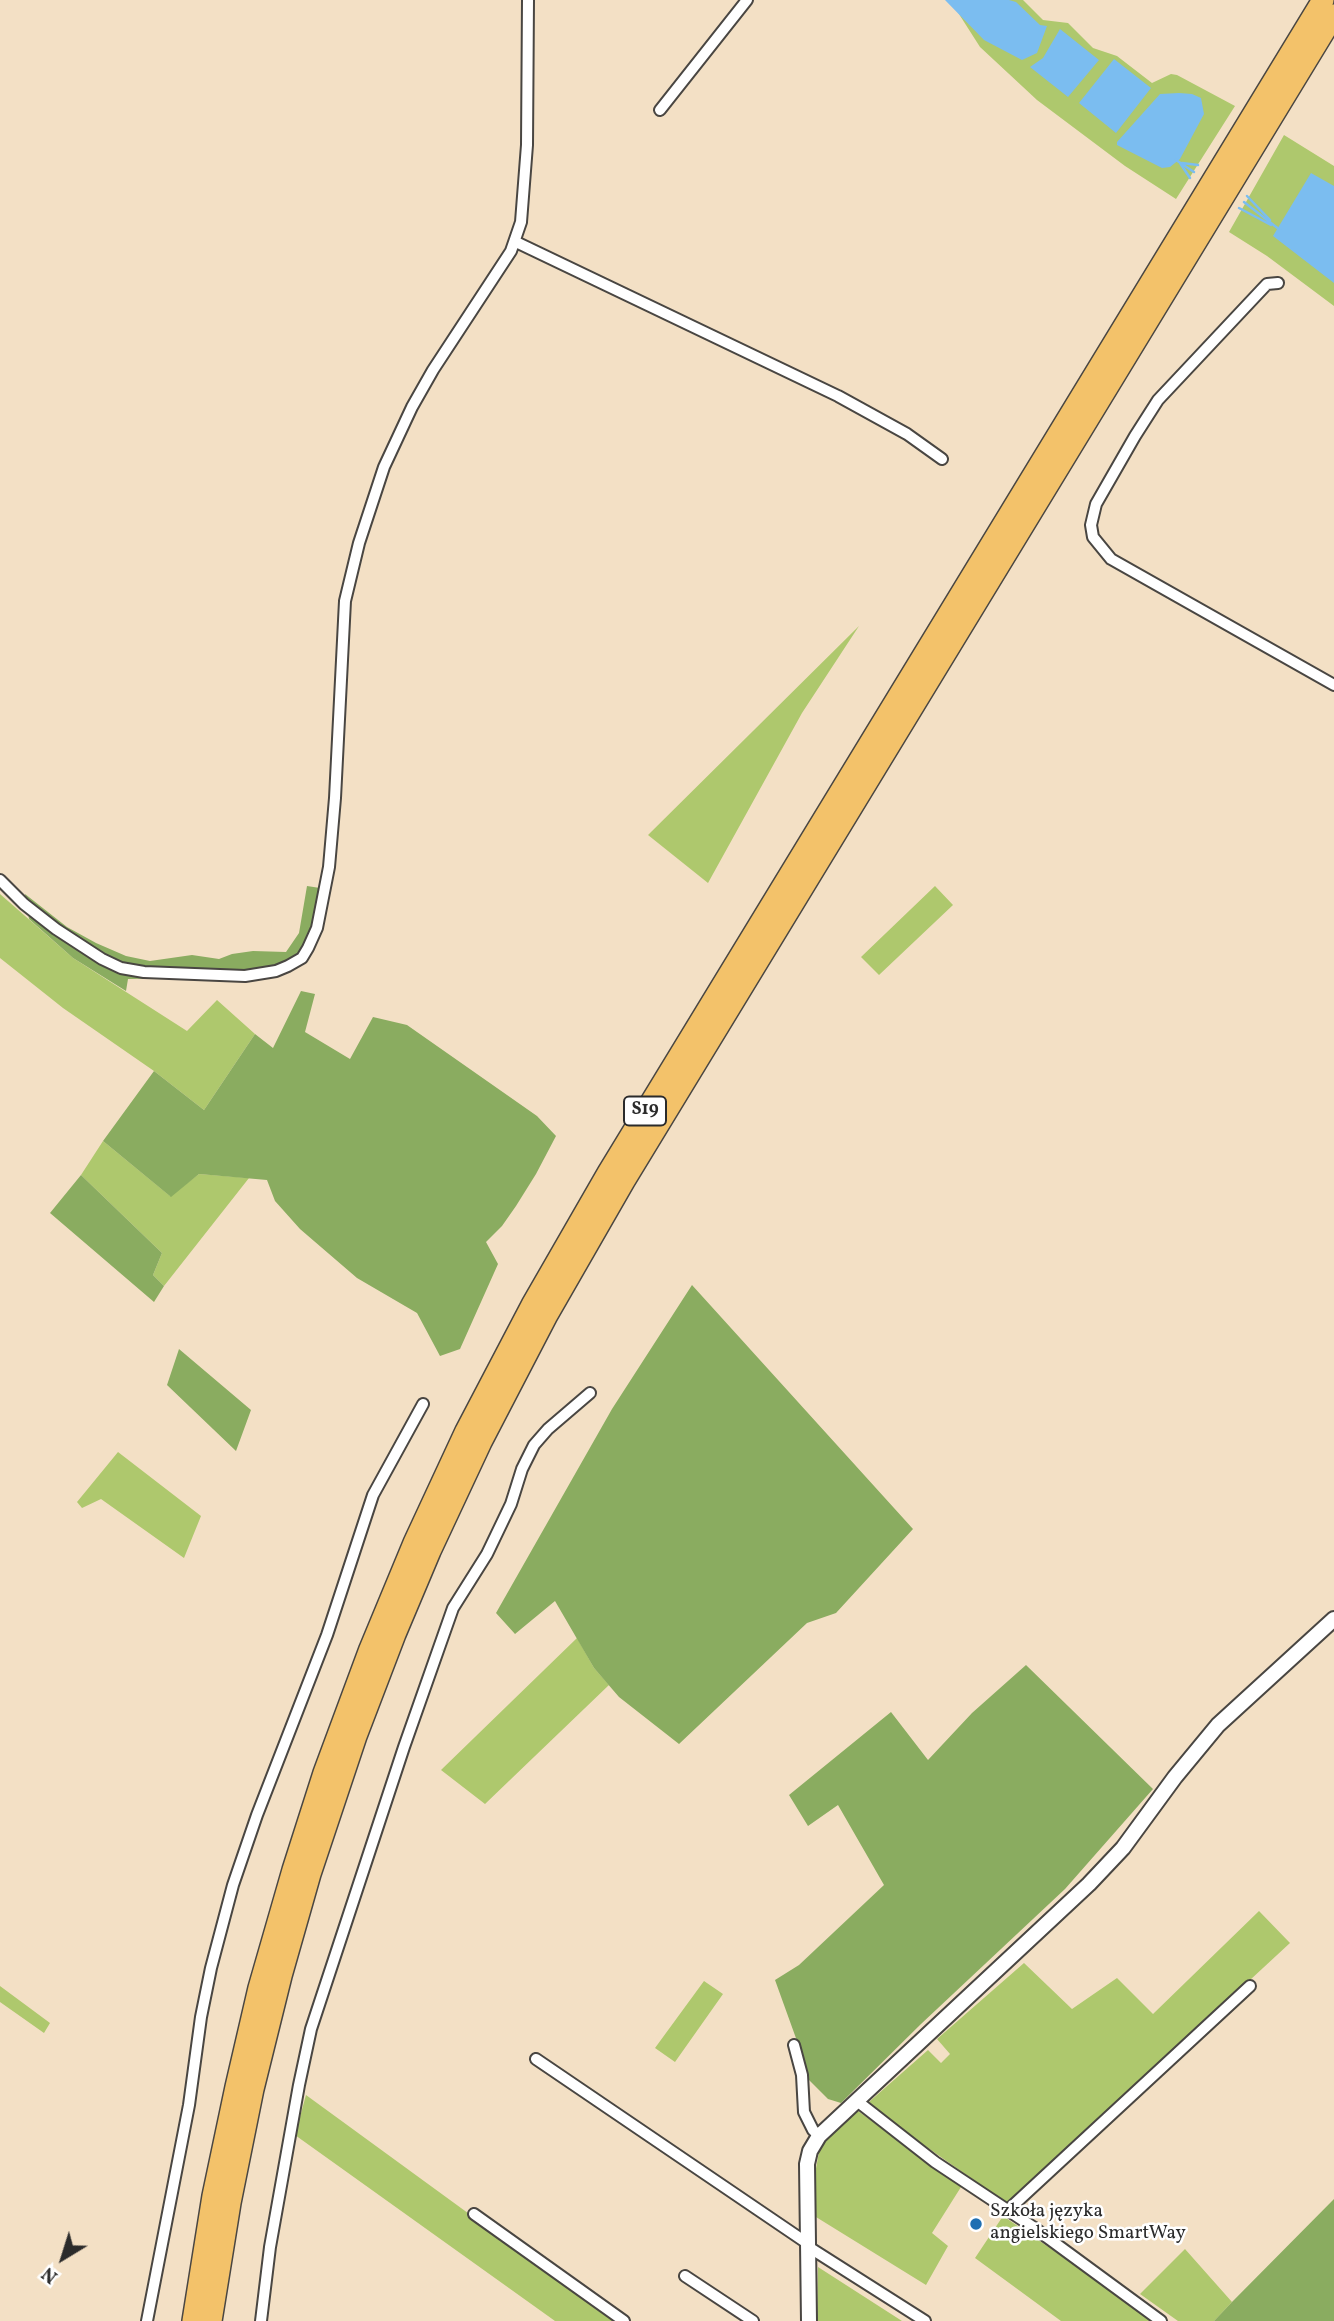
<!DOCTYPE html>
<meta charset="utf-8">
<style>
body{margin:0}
#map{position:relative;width:1334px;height:2321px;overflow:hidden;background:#f3e0c5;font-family:Vollkorn,serif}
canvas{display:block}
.north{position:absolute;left:28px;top:2223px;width:70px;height:70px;-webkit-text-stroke:5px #fff;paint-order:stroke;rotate:218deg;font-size:19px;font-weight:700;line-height:28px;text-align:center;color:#2b2b2b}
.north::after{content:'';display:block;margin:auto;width:24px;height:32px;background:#2b2b2b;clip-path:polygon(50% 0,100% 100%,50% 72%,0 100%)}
</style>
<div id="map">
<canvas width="1334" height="2321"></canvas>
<div class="north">N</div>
</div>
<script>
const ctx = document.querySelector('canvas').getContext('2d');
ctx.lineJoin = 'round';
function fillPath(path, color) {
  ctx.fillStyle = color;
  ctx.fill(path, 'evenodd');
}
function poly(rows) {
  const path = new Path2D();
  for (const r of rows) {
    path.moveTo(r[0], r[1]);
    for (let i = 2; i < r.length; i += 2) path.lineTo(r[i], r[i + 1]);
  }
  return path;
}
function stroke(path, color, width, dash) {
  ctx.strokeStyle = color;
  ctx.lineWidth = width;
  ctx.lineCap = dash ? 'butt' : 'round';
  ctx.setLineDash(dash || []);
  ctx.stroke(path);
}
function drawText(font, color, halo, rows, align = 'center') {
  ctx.font = font + ' Vollkorn,serif';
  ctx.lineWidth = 5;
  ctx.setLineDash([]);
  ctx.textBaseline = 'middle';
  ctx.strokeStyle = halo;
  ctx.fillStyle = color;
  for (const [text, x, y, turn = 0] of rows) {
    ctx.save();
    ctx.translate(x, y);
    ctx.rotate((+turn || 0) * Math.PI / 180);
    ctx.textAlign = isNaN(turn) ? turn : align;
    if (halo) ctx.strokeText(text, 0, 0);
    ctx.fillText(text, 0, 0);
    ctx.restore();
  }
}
fillPath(poly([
 [950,0,1023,0,1043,20,1068,23,1093,48,1117,56,1152,83,1171,74,1177,75,1235,106,1176,199,1125,166,1037,100,980,47],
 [1284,135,1334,166,1334,306,1267,256,1229,232],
 [859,626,802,713,708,883,648,835],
 [935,886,953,905,879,975,861,957],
 [0,894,73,958,187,1031,217,1000,255,1034,204,1110,154,1071,63,1008,0,958],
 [103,1141,170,1196,199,1174,249,1178,164,1286,153,1275,162,1253,81,1175],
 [118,1452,201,1516,184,1558,101,1499,82,1508,77,1502],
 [577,1638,594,1668,609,1685,485,1804,441,1770],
 [1259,1911,1290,1943,1008,2204,898,2127,869,2102,928,2050,941,2063,950,2054,937,2039,1024,1963,1072,2009,1117,1978,1153,2014],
 [704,1981,723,1994,675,2062,655,2048],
 [0,1986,50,2023,44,2033,0,2002],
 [306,2095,616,2321,555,2321,295,2135],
 [858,2111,961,2187,932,2233,948,2246,926,2285,816,2217,815,2174,819,2152,823,2141],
 [1003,2216,1123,2298,1153,2321,1061,2321,975,2258],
 [1185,2249,1232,2302,1214,2321,1178,2321,1140,2294],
 [818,2267,902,2321,817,2321]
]), '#aec86d');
fillPath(poly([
 [307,886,320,888,311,930,297,957,231,980,190,978,128,979,126,991,73,958,29,919,25,894,67,927,96,943,126,956,150,961,192,955,219,959,232,954,253,951,286,952,299,933],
 [301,991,315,994,305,1032,350,1059,373,1017,407,1025,537,1116,556,1136,536,1174,516,1206,502,1226,486,1242,498,1264,460,1349,440,1356,417,1313,357,1278,300,1229,275,1201,267,1180,199,1174,171,1197,103,1141,154,1071,204,1110,255,1034,273,1048],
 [81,1175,162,1253,153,1275,164,1286,154,1302,50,1213],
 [692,1285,913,1529,836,1613,807,1623,679,1744,619,1697,594,1668,555,1601,515,1634,496,1613,612,1409],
 [179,1349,251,1410,236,1451,167,1385],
 [1026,1665,1153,1789,1065,1889,921,2024,841,2103,828,2099,807,2078,797,2041,775,1980,799,1965,884,1885,838,1805,808,1826,789,1795,891,1712,928,1760,972,1713],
 [1334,2199,1334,2321,1214,2321,1232,2302]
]), '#8aac60');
fillPath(poly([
 [945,0,1009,0,1016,2,1040,25,1047,26,1037,53,1022,60,984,40],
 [1060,29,1099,60,1068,97,1030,67,1043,58],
 [1114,59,1151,88,1116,133,1079,103],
 [1179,93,1192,94,1201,98,1204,114,1180,159,1170,167,1162,168,1117,145,1117,142,1160,94],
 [1311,173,1334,186,1334,283,1273,236]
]), '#7bbdf0');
stroke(poly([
 [1176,160,1194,172],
 [1180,163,1190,178],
 [1182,163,1198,165],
 [1247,196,1270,220],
 [1244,202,1280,230],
 [1239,208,1271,225]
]), '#7bbdf0', 2.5);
const minor = poly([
 [660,110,747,0],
 [516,242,838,396,907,434,942,459],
 [1278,283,1267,284,1158,400,1135,436,1096,504,1091,525,1093,537,1111,559,1334,685],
 [0,880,24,904,56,929,102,959,121,968,144,972,245,976,276,971,288,966,302,958,308,948,317,928,329,867,335,798,345,601,359,543,384,467,412,407,433,370,511,251,521,222,527,145,528,0],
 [794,2045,802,2075,804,2112,813,2130,819,2136],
 [536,2059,807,2243],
 [857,2101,935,2162,1033,2227,1161,2321],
 [1008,2210,1250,1986],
 [474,2214,624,2321],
 [807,2246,925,2321],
 [685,2276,753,2321],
 [147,2321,189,2105,201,2017,211,1968,233,1885,257,1815,327,1635,373,1495,423,1404],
 [261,2321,270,2247,299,2085,311,2029,404,1747,453,1608,487,1554,511,1504,522,1469,534,1445,548,1429,590,1393]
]);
const tertiary = poly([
 [809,2321,807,2164,810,2151,819,2136,1089,1884,1123,1848,1175,1777,1218,1725,1334,1619]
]);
const motorway = poly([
 [193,2321,213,2196,236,2087,259,1988,293,1870,324,1773,370,1649,414,1543,466,1431,532,1305,608,1173,1323,0],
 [211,2321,230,2203,253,2089,281,1976,310,1874,356,1736,395,1634,430,1551,481,1442,547,1315,624,1181,1334,15]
]);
stroke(minor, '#494642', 14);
stroke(tertiary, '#494642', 18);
stroke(motorway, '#494642', 24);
stroke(minor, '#fff', 10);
stroke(tertiary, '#fff', 14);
stroke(motorway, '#f3c26a', 21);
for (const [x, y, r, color] of [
 [976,2224,7,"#1f6fb2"]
]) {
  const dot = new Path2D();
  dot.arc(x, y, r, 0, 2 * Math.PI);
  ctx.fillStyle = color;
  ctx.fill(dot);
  stroke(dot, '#fff', 2.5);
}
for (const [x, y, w] of [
 [645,1111,42]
]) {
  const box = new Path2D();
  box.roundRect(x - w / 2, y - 14.5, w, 29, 5);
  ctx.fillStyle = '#fff';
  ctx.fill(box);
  stroke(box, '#2b2b2b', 2);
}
drawText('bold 18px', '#2b2b2b', null, [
 ["S19",645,1111]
]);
drawText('19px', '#2b2b2b', '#fff', [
 ["Szkoła języka",990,2213],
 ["angielskiego SmartWay",990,2235]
], 'left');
</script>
